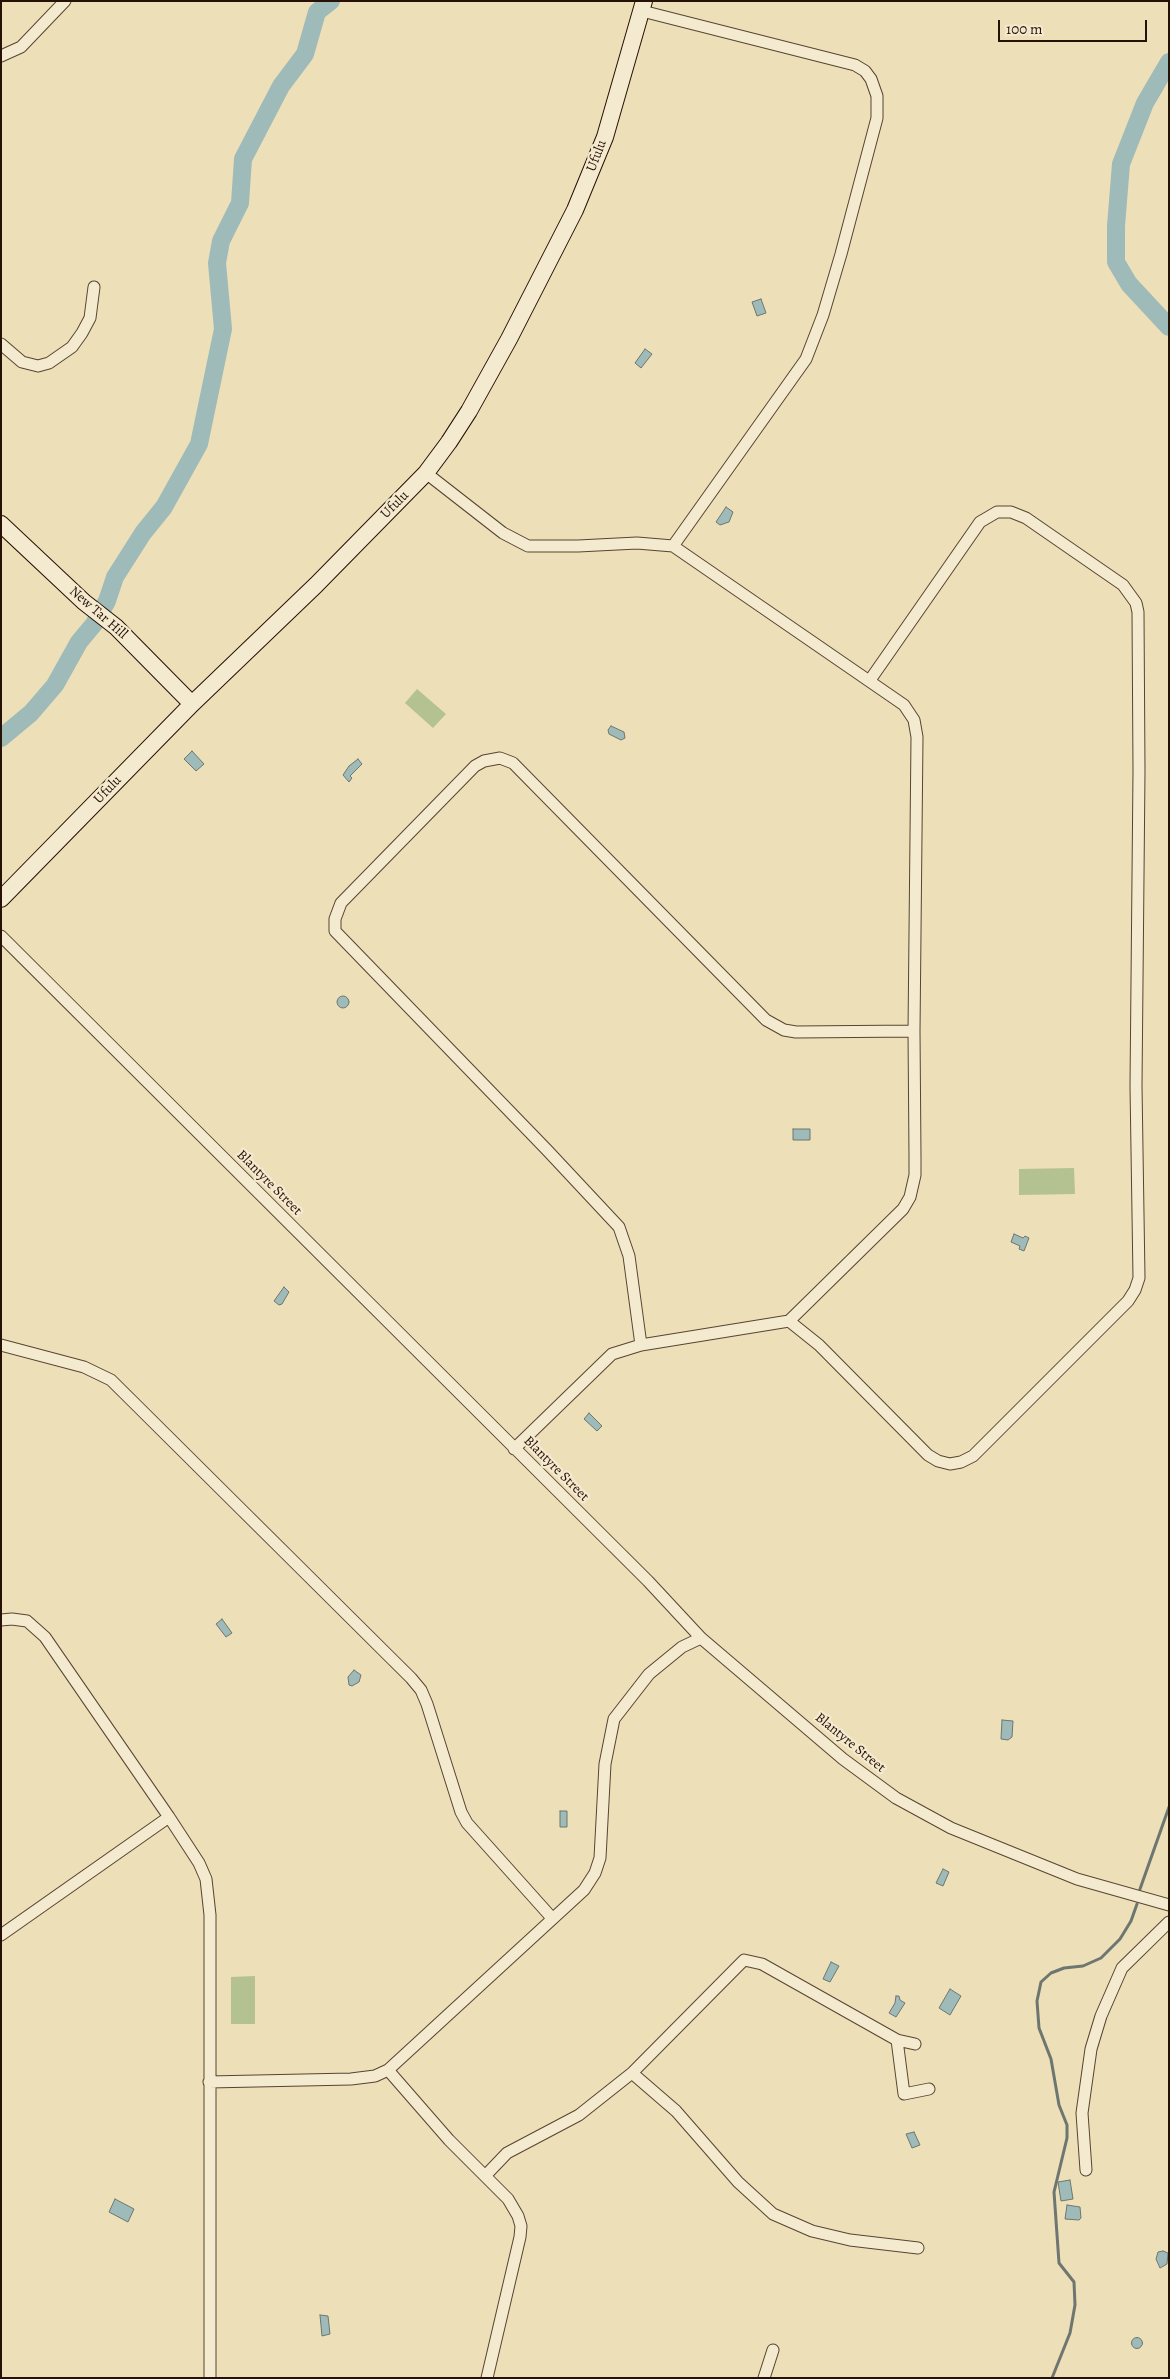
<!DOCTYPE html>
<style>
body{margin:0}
#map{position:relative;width:1170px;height:2379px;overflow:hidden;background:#eddfb7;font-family:Alegreya,serif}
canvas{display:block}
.frame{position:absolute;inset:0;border:2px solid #271004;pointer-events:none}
.scale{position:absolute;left:998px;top:20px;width:149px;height:22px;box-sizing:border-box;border:2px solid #271004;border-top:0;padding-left:6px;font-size:15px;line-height:18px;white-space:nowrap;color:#271004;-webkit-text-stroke:4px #f3ead0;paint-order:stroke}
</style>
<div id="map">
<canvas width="1170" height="2379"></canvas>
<div class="frame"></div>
<div class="scale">100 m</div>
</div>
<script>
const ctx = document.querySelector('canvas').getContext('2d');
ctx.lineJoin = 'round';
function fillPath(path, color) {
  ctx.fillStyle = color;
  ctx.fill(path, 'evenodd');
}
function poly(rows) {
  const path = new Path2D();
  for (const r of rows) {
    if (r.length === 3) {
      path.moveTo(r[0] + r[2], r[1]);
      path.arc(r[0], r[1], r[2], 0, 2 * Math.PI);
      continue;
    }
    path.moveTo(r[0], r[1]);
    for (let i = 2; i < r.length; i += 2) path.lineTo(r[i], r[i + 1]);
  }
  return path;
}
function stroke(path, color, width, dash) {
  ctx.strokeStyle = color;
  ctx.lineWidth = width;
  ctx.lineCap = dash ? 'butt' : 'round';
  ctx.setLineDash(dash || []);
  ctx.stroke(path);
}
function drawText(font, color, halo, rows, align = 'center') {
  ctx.font = font + ' Alegreya,serif';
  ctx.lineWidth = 4.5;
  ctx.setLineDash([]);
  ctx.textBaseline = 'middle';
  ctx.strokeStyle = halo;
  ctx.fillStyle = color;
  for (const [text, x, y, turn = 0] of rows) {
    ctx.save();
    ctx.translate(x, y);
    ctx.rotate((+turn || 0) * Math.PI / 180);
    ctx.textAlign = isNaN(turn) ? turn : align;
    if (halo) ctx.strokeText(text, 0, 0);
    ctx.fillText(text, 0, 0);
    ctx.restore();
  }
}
fillPath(poly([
 [417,689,446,714,433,728,405,703],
 [1074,1168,1075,1194,1019,1195,1019,1169],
 [255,1976,255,2024,231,2024,231,1977]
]), '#b4c292');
const water = poly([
 [761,299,766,313,757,316,752,302,761,299],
 [645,349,652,354,641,368,635,363,645,349],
 [726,507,733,512,729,522,720,525,716,522,726,507],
 [611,726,624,732,625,738,621,740,609,734,608,730,611,726],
 [192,751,204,764,196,771,184,759,192,751],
 [358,759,362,764,350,776,352,778,349,782,343,775,349,766,358,759],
 [343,1002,6],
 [793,1129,810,1129,810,1140,793,1140,793,1129],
 [1014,1234,1023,1238,1025,1236,1029,1238,1024,1251,1019,1249,1020,1246,1011,1242,1014,1234],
 [284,1287,289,1292,282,1304,279,1305,274,1301,284,1287],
 [589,1413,602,1426,597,1431,584,1419,589,1413],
 [222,1619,232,1633,226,1637,216,1624,222,1619],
 [354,1670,361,1675,359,1682,352,1686,349,1685,348,1677,354,1670],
 [1002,1720,1013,1721,1012,1737,1008,1740,1001,1739,1002,1720],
 [560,1811,567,1811,567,1827,560,1827,560,1811],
 [943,1869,949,1872,943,1886,936,1883,943,1869],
 [831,1962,839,1966,830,1982,823,1979,831,1962],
 [950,1989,961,1996,950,2015,939,2008,950,1989],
 [896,1996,899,1996,900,2000,905,2003,896,2017,889,2013,895,2003,896,1996],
 [914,2132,920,2145,912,2148,906,2134,914,2132],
 [1070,2180,1073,2199,1061,2201,1058,2182,1070,2180],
 [115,2199,134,2209,128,2222,109,2212,115,2199],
 [1067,2205,1080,2207,1081,2218,1079,2220,1065,2219,1067,2205],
 [1163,2251,1168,2253,1167,2264,1160,2268,1156,2259,1158,2252,1163,2251],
 [320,2315,328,2316,330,2334,322,2336,320,2315],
 [1137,2343,5.5]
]);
fillPath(water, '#9ebab9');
stroke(water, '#6e7671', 1);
stroke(poly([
 [1140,1889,1169,1807],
 [1052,2378,1070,2333,1075,2305,1074,2282,1059,2263,1054,2192,1067,2138,1067,2125,1059,2105,1051,2059,1039,2028,1037,2001,1041,1982,1051,1973,1064,1968,1083,1966,1101,1958,1120,1939,1131,1921,1137,1904]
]), '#6e7671', 3);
stroke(poly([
 [1169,62,1145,103,1121,164,1116,226,1116,262,1129,284,1169,327],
 [1,738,31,713,55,685,79,642,94,624,107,601,115,577,143,533,164,507,199,444,223,329,217,263,221,241,240,203,243,159,281,86,305,54,317,12,331,1]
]), '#9ebab9', 18);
const street = poly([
 [642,11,855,65,865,71,871,79,877,96,877,118,841,254,823,315,806,359,673,546],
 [1,56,21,47,65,1],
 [1,344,22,362,38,366,49,363,72,347,82,333,90,318,94,287],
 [426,473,503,533,528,546,578,546,637,543,673,546,904,705,914,720,917,737,914,1031,915,1157,915,1175,910,1197,903,1209,789,1321,641,1345,612,1354,514,1449],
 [1,936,648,1581,701,1638,843,1759,896,1798,951,1828,1077,1879,1169,1905],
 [789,1321,819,1345,928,1455,938,1461,950,1464,961,1462,973,1456,1128,1301,1135,1290,1139,1278,1136,1086,1139,771,1138,612,1136,603,1123,585,1026,518,1011,512,997,512,980,522,870,680],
 [1,1345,84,1367,111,1380,411,1678,421,1690,427,1704,461,1812,467,1823,552,1918],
 [641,1345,629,1256,619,1227,547,1150,335,931,335,919,341,903,475,766,484,761,500,758,513,763,766,1020,784,1030,796,1032,914,1031],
 [1,1620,12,1619,27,1621,45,1637,169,1817,199,1863,206,1879,210,1915,210,2378],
 [1,1935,169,1817],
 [897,2040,904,2094,929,2089],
 [388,2070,449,2140,508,2199,518,2216,521,2226,520,2237,487,2378],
 [632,2073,676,2111,738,2182,773,2214,812,2231,850,2240,918,2248],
 [209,2082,351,2079,375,2076,388,2070,584,1890,595,1873,600,1858,605,1764,614,1719,649,1674,682,1647,701,1638],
 [1086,2170,1082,2113,1091,2049,1101,2016,1122,1968,1169,1922],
 [486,2175,507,2153,579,2115,632,2073,744,1960,762,1964,897,2040,915,2044],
 [764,2378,773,2350]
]);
const secondary = poly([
 [1,524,84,602,116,627,192,704],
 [1,899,192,704,316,585,426,473,449,442,469,411,509,339,575,210,605,137,644,1]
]);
stroke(street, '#584431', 13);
stroke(secondary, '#271004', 18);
stroke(street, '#f3ead0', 11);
stroke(secondary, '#f3ead0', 16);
drawText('14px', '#271004', '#f3ead0', [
 ["Ufulu",597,156,-69],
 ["Ufulu",395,505,-45],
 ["New Tar Hill",98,613,41],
 ["Ufulu",108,790,-46],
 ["Blantyre Street",269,1183,45],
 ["Blantyre Street",556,1469,45],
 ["Blantyre Street",850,1743,39]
]);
</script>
